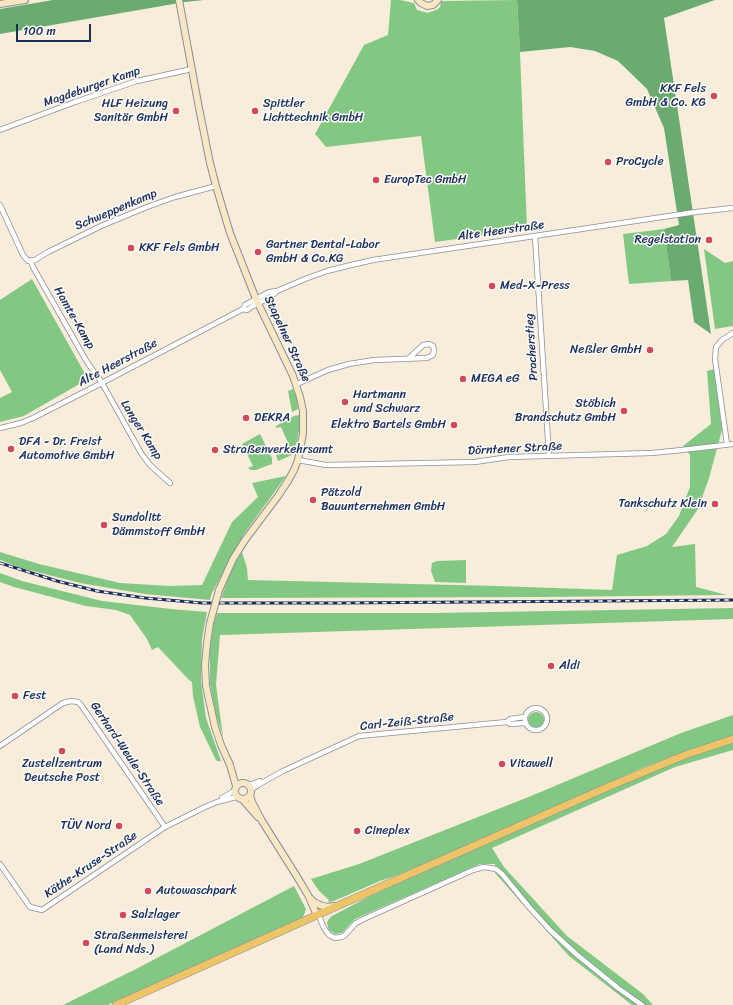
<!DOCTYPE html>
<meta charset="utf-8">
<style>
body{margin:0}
#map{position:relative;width:733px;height:1005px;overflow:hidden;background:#f8ecdb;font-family:Sriracha,sans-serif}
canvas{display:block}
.scale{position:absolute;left:16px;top:24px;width:75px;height:18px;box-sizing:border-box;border:2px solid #1b2f5e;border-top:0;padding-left:5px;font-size:12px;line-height:14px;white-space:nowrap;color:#1b2f5e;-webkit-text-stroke:3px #fdfcf7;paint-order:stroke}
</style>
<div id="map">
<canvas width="733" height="1005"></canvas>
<div class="scale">100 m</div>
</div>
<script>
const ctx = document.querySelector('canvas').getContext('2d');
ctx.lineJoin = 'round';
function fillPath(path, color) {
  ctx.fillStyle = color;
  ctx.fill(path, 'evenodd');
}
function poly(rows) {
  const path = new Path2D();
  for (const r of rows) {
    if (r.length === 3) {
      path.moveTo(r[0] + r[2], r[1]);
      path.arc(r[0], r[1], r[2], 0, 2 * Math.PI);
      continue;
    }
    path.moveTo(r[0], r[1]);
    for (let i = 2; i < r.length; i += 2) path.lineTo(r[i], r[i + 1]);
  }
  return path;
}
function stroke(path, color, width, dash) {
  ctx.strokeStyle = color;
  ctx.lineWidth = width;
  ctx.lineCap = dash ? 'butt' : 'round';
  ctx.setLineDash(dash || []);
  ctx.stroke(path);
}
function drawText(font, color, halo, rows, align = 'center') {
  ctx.font = font + ' Sriracha,sans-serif';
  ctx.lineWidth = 3;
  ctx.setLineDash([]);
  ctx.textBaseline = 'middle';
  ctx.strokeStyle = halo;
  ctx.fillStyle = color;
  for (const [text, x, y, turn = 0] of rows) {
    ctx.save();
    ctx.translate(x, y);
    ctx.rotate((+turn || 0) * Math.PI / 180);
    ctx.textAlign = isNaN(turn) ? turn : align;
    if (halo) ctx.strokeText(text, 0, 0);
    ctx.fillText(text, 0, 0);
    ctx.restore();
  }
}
fillPath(poly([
 [391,0,400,0,414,3,417,10,428,13,438,9,440,7,441,2,444,1,517,0,520,52,527,229,435,242,421,136,326,147,315,134,364,45,388,35],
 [664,229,671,281,629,284,623,234],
 [704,249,725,263,733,261,733,326,715,329],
 [32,279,88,379,24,416,0,422,0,398,12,392,0,370,0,300],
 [714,369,722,430,709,478,698,509,672,547,695,544,696,587,727,595,544,597,221,598,231,570,242,552,247,568,248,580,497,586,612,590,617,555,647,546,666,534,679,516,690,487,690,455,683,446,711,424,707,371],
 [293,389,297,399,298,409,292,412,288,391],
 [299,415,299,430,297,442,292,455,278,461,276,455,284,452,289,445,281,427,276,428,276,426,294,416],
 [260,434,272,458,272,464,256,470,251,470,248,468,253,466,242,444],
 [286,476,244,534,212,593,210,600,145,594,80,583,21,568,0,560,0,552,39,564,120,583,170,586,202,585,232,522,258,497,252,483],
 [466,560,466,583,435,582,431,571,432,563,437,561],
 [0,573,22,581,102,601,171,609,207,612,202,639,201,681,206,718,221,761,217,761,216,760,200,727,193,696,192,682,189,680,158,647,152,650,147,639,130,615,116,610,86,606,14,587,0,582],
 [733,608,733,619,220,635,216,685,223,737,216,715,210,684,210,651,213,626,217,613,433,613],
 [536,720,8],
 [733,715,733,736,684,752,642,768,483,839,395,876,380,881,334,901,328,902,329,900,319,891,311,879,359,864,531,796,681,733],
 [733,742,733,750,675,767,492,848,504,867,567,936,643,994,653,1005,632,1005,569,956,495,873,495,864,480,864,355,919,342,933,335,934,329,930,327,923,328,920,332,916,370,896,551,815,686,758],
 [294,886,306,909,304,915,302,918,108,1005,63,1005,136,969]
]), '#83c882');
fillPath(poly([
 [53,0,204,0,185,2,0,34,0,9],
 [517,0,715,0,664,18,711,334,694,322,688,280,671,281,664,229,679,225,664,128,647,89,618,61,595,51,570,47,520,52]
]), '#6aac70');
const street = poly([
 [0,130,75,102,137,81,192,69],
 [0,205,23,255,28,261,35,260,48,252,101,226,147,207,175,197,216,186],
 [535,236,549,456],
 [31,260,33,267,87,362,102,383,141,453,150,465,170,483],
 [243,309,245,305,269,292,277,291,305,279,327,271,347,266,373,260,696,212,733,208],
 [297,384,328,370,349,364,374,360,427,358,433,355,434,350,433,346,429,344,423,345,408,359],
 [0,428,21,423,33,418,94,387,243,309,247,310,253,306,272,296,277,291],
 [727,444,715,359,716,347,722,340,733,333],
 [298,460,326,465,475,462,509,457,652,453,682,450,733,444],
 [536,719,11],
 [507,722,510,724,525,723],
 [0,746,63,703,71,701,78,702,81,705,165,827],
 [249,785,260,781],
 [251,790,258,785,283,771,359,736,485,724,507,722,510,719,525,717],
 [222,798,234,791],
 [0,864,30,907,42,910,165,827,205,807,217,802,236,797],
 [318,914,324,928,329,935,335,938,341,937,344,936,356,923,366,918,473,870,484,867,496,869,502,874,529,907,550,930,576,954,618,988,642,1005]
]);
const secondary = poly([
 [179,0,199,108,210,163,216,186,230,233,256,299,293,376,300,397,303,411,303,434,298,460,294,470,288,481,278,496,245,540,233,559,219,590],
 [418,0,421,3,427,6,433,5,438,0],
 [0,4,25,0],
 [210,623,207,643,205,665,206,686,215,727,221,745,230,765,236,786],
 [243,791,8],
 [250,795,252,802,262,821,296,875,308,895,315,911,318,914],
 [242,799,258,817],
 [310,898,314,902,320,905,327,907,334,906]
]);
const primary = poly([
 [116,1005,344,903,610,786,685,755,733,739]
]);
stroke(street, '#8a8e9c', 6);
stroke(secondary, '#8a8e9c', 8);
stroke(primary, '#8a8e9c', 8);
stroke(street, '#fff', 4.5);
stroke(secondary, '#f8e7c3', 6);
stroke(primary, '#eec469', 7);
const rail = poly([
 [0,563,57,581,97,591,145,598,202,603,338,603,733,600]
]);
stroke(rail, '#1b2f5e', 3);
stroke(rail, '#fdfcf7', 1.5, [4.5]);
const secondaryBridge = poly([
 [210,623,219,590]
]);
stroke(secondaryBridge, '#8a8e9c', 8, []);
stroke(secondaryBridge, '#f8e7c3', 6);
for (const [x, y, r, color] of [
 [714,96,4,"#d1495b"],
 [176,111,4,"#d1495b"],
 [255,111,4,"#d1495b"],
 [608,162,4,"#d1495b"],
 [376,180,4,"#d1495b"],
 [709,240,4,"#d1495b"],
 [131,248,4,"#d1495b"],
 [258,252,4,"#d1495b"],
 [492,286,4,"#d1495b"],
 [650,350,4,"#d1495b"],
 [463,379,4,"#d1495b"],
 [345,402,4,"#d1495b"],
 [624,411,4,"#d1495b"],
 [246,418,4,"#d1495b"],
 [454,425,4,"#d1495b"],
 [11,449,4,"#d1495b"],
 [215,450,4,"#d1495b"],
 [313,500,4,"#d1495b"],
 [715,504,4,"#d1495b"],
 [104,525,4,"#d1495b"],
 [551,666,4,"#d1495b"],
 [15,696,4,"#d1495b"],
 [62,751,4,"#d1495b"],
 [502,764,4,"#d1495b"],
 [119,826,4,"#d1495b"],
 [357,831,4,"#d1495b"],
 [148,891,4,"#d1495b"],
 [123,915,4,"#d1495b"],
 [86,943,4,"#d1495b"]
]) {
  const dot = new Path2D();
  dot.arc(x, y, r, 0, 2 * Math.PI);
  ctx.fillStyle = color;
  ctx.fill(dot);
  stroke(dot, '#fdfcf7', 1.5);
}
drawText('12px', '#1b2f5e', '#fdfcf7', [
 ["Magdeburger Kamp",92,87,-19],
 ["Schweppenkamp",116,210,-23],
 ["Alte Heerstraße",501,231,-8],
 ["Hamte-Kamp",74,318,60],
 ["Stapelner Straße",287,339,65],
 ["Pracherstieg",532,347,-94],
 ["Alte Heerstraße",118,363,-28],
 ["Langer Kamp",141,430,58],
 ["Dörntener Straße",515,449,-3],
 ["Carl-Zeiß-Straße",407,722,-6],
 ["Gerhard-Weule-Straße",127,754,56],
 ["Käthe-Kruse-Straße",91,865,-34]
]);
drawText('12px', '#1b2f5e', '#fdfcf7', [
 ["KKF Fels",706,89,"right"],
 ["GmbH & Co. KG",706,103,"right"],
 ["HLF Heizung",168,104,"right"],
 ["Sanitär GmbH",168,118,"right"],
 ["Spittler",263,104],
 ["Lichttechnik GmbH",263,118],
 ["ProCycle",616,162],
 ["EuropTec GmbH",384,180],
 ["Regelstation",701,240,"right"],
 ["Gartner Dental-Labor",266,245],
 ["GmbH & Co.KG",266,259],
 ["KKF Fels GmbH",139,248],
 ["Med-X-Press",500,286],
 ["Neßler GmbH",642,350,"right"],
 ["MEGA eG",471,379],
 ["Hartmann",353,395],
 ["und Schwarz",353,409],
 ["Stöbich",616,404,"right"],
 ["Brandschutz GmbH",616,418,"right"],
 ["DEKRA",254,418],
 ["Elektro Bartels GmbH",446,425,"right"],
 ["DFA - Dr. Freist",19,442],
 ["Automotive GmbH",19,456],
 ["Straßenverkehrsamt",223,450],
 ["Pätzold",321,493],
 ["Bauunternehmen GmbH",321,507],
 ["Tankschutz Klein",707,504,"right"],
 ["Sundolitt",112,518],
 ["Dämmstoff GmbH",112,532],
 ["Aldi",559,666],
 ["Fest",23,696],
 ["Zustellzentrum",62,764,"center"],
 ["Deutsche Post",62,778,"center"],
 ["Vitawell",510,764],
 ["TÜV Nord",111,826,"right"],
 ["Cineplex",365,831],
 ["Autowaschpark",156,891],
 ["Salzlager",131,915],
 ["Straßenmeisterei",94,936],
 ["(Land Nds.)",94,950]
], 'left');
</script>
